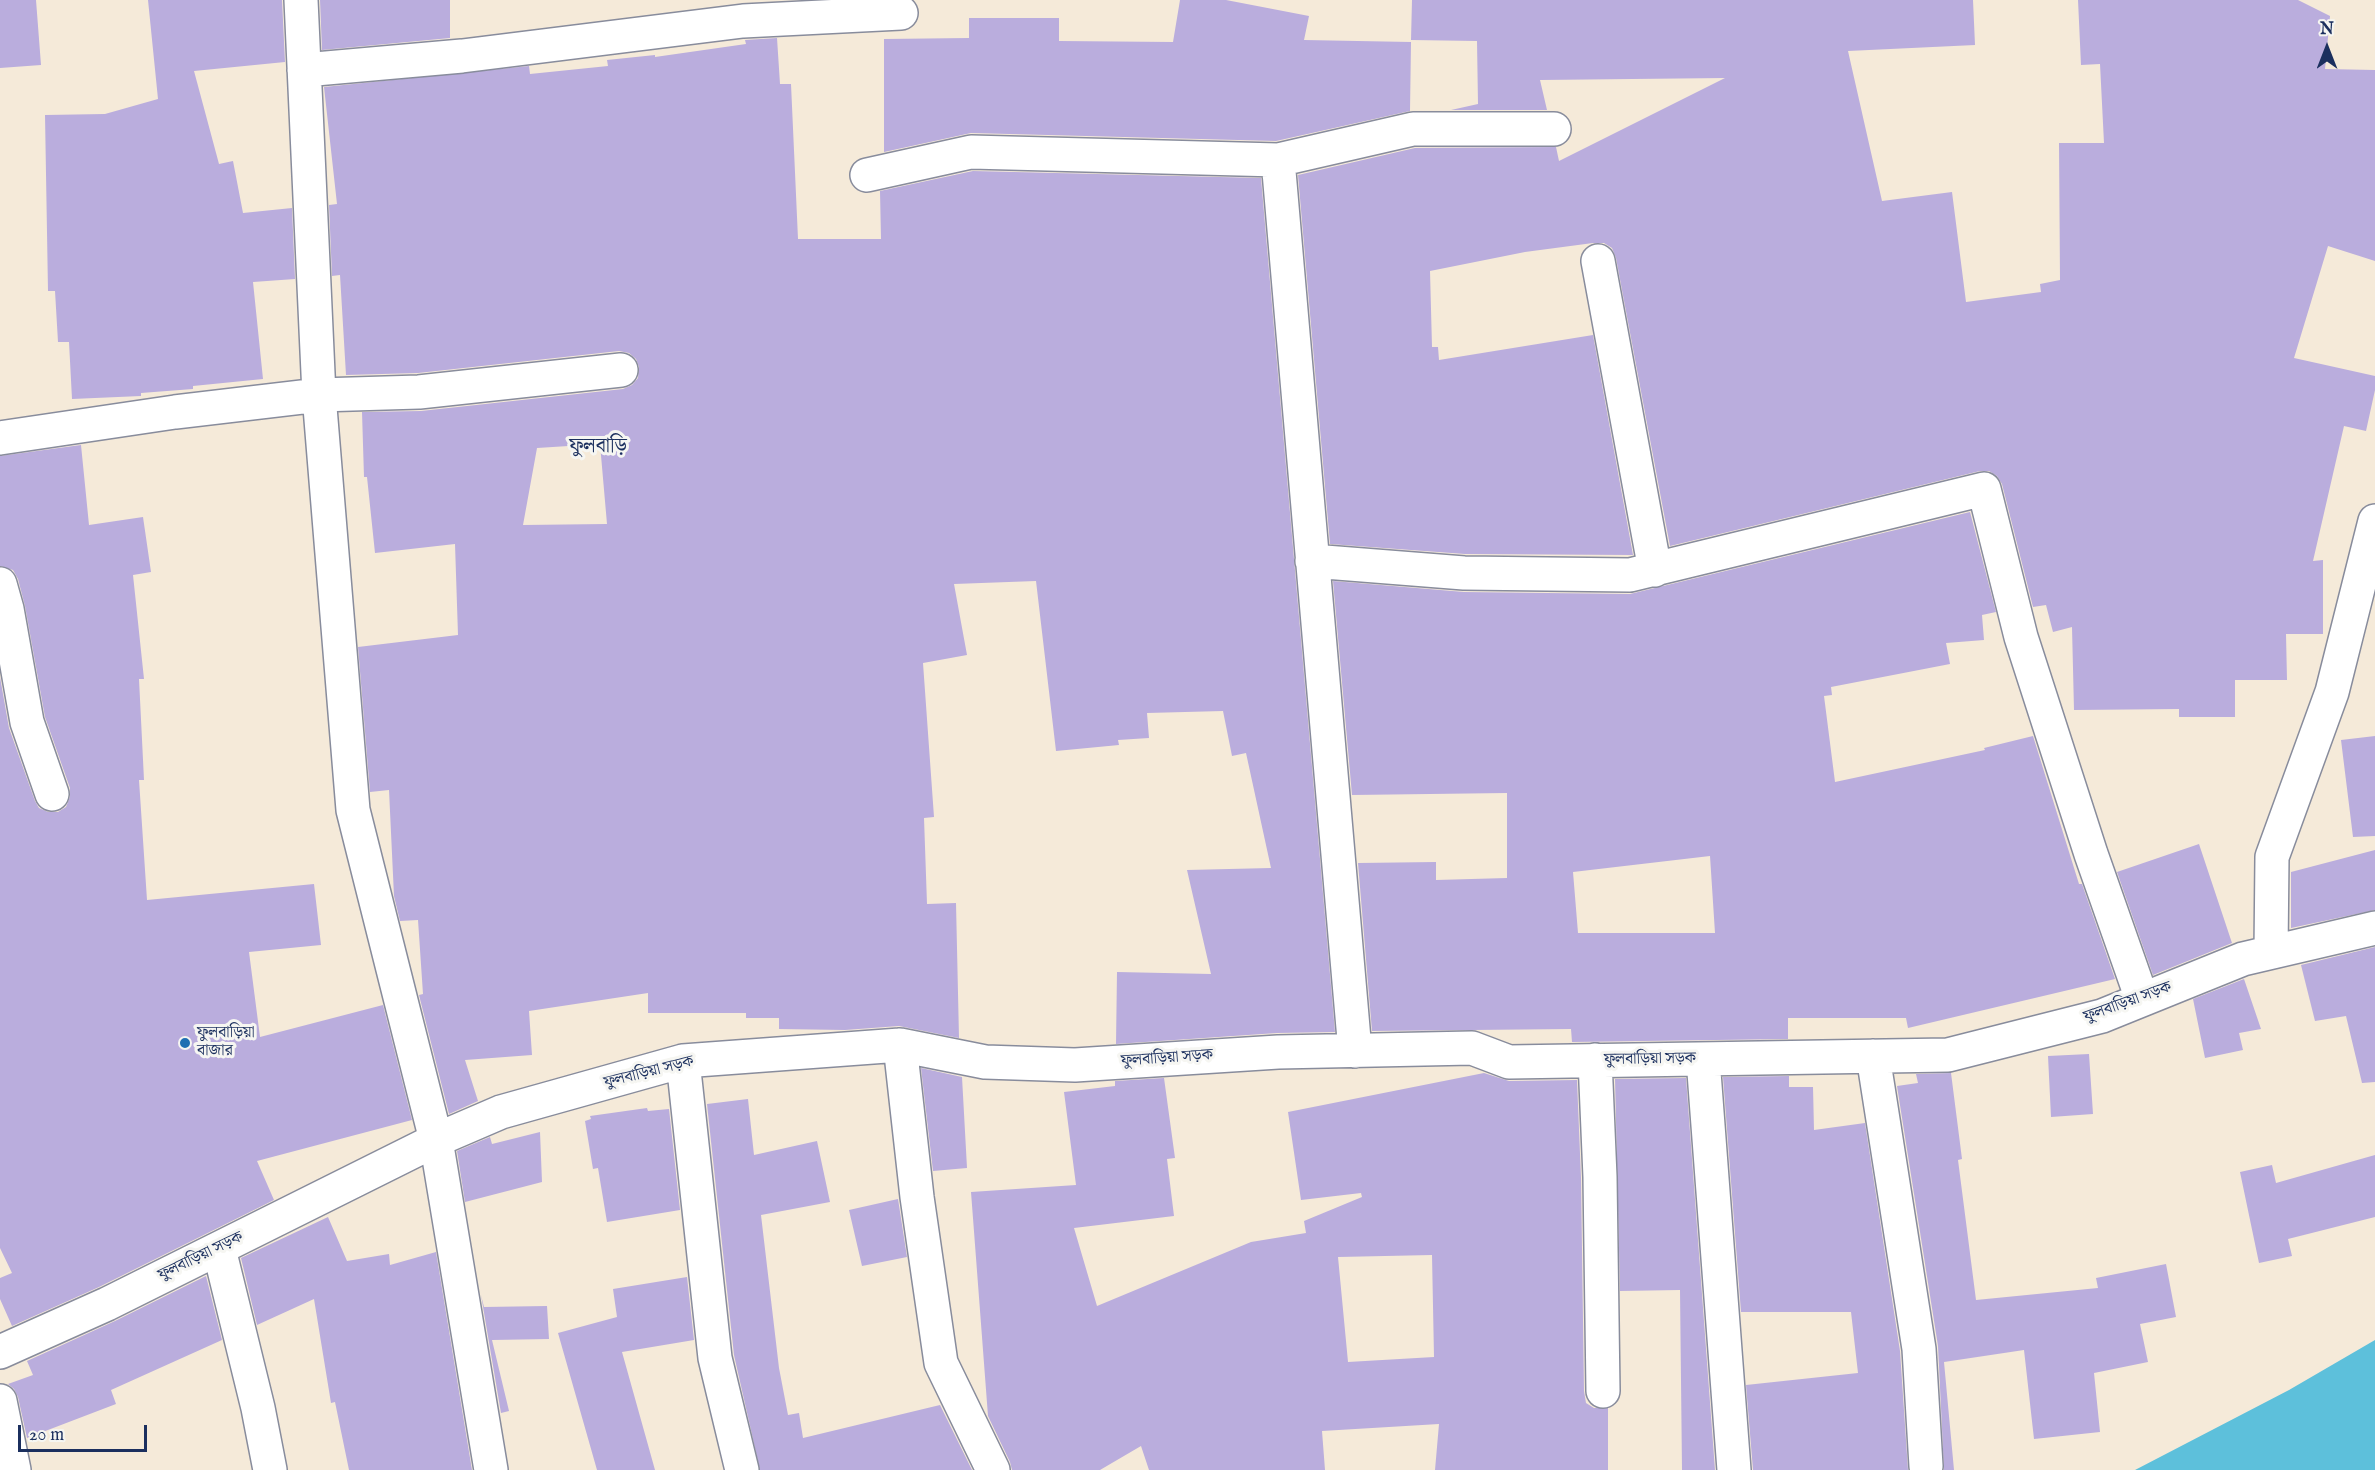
<!DOCTYPE html>
<meta charset="utf-8">
<style>
body{margin:0}
#map{position:relative;width:2375px;height:1470px;overflow:hidden;background:#f5ead9;font-family:"IM FELL English",serif}
canvas{display:block}
.north{position:absolute;left:2297px;top:18px;width:60px;height:60px;-webkit-text-stroke:4px #f6f6f2;paint-order:stroke;rotate:0deg;font-size:16px;font-weight:700;line-height:24px;text-align:center;color:#1b2f5e}
.north::after{content:'';display:block;margin:auto;width:21px;height:27px;background:#1b2f5e;clip-path:polygon(50% 0,100% 100%,50% 72%,0 100%)}
.scale{position:absolute;left:18px;top:1425px;width:129px;height:27px;box-sizing:border-box;border:3px solid #1b2f5e;border-top:0;padding-left:8px;font-size:18px;line-height:21px;white-space:nowrap;color:#1b2f5e;-webkit-text-stroke:4px #f6f6f2;paint-order:stroke}
</style>
<div id="map">
<canvas width="2375" height="1470"></canvas>
<div class="north">N</div>
<div class="scale">20 m</div>
</div>
<script>
const ctx = document.querySelector('canvas').getContext('2d');
ctx.lineJoin = 'round';
function fillPath(path, color) {
  ctx.fillStyle = color;
  ctx.fill(path, 'evenodd');
}
function poly(rows) {
  const path = new Path2D();
  for (const r of rows) {
    path.moveTo(r[0], r[1]);
    for (let i = 2; i < r.length; i += 2) path.lineTo(r[i], r[i + 1]);
  }
  return path;
}
function stroke(path, color, width, dash) {
  ctx.strokeStyle = color;
  ctx.lineWidth = width;
  ctx.lineCap = dash ? 'butt' : 'round';
  ctx.setLineDash(dash || []);
  ctx.stroke(path);
}
function drawText(font, color, halo, rows, align = 'center') {
  ctx.font = font + ' "IM FELL English","Noto Serif Bengali",serif';
  ctx.lineWidth = 6;
  ctx.setLineDash([]);
  ctx.textBaseline = 'middle';
  ctx.strokeStyle = halo;
  ctx.fillStyle = color;
  for (const [text, x, y, turn = 0] of rows) {
    ctx.save();
    ctx.translate(x, y);
    ctx.rotate((+turn || 0) * Math.PI / 180);
    ctx.textAlign = isNaN(turn) ? turn : align;
    if (halo) ctx.strokeText(text, 0, 0);
    ctx.fillText(text, 0, 0);
    ctx.restore();
  }
}
fillPath(poly([
 [2375,1340,2375,1470,2135,1470,2289,1390]
]), '#5dc0db');
fillPath(poly([
 [0,0,36,0,41,65,0,68],
 [148,0,282,0,285,62,194,71,219,164,233,161,243,213,292,208,295,279,253,282,263,379,193,386,193,389,141,393,141,396,72,399,69,342,58,342,55,291,48,291,45,115,105,114,158,99],
 [320,0,450,0,450,38,322,50],
 [1180,0,1226,0,1309,16,1304,40,1411,42,1410,111,1276,141,971,133,884,152,884,39,969,38,969,18,1059,18,1059,41,1173,42],
 [1412,0,1973,0,1975,45,1848,51,1882,201,1952,192,1966,302,2041,292,2040,284,2060,280,2059,143,2104,143,2100,64,2081,65,2078,0,2298,0,2330,16,2325,69,2375,70,2375,261,2328,246,2294,358,2375,376,2375,390,2366,431,2344,426,2313,561,2323,560,2323,634,2286,634,2287,680,2235,680,2235,717,2179,717,2179,709,2074,710,2072,627,2053,632,2046,605,2033,607,2002,484,1997,476,1989,471,1980,471,1670,546,1616,258,1612,248,1604,243,1593,243,1525,252,1430,271,1432,347,1438,347,1439,360,1593,335,1633,555,1465,554,1330,544,1298,175,1415,148,1556,147,1559,161,1725,78,1540,80,1547,110,1451,110,1478,104,1477,41,1411,40],
 [777,38,780,84,791,84,798,239,881,239,880,191,973,171,1261,178,1335,1032,1277,1033,1116,1044,1117,972,1211,974,1187,870,1271,868,1246,753,1232,756,1223,711,1147,713,1149,738,1118,740,1119,745,1056,751,1036,581,954,584,967,655,923,663,934,817,924,818,927,904,956,903,959,1038,899,1026,845,1030,779,1029,779,1018,746,1018,746,1013,648,1013,648,993,529,1011,532,1055,465,1060,478,1101,449,1114,419,995,423,994,418,920,400,921,394,896,389,790,370,792,358,647,458,635,455,544,375,553,367,477,364,477,362,412,421,411,623,389,632,385,638,378,639,367,636,359,629,353,619,351,418,373,346,375,340,275,332,276,329,205,337,204,324,87,529,66,530,74,608,66,607,60,655,55,655,57,746,44,745,40],
 [600,444,607,524,523,525,537,448],
 [81,445,89,525,143,517,151,572,133,575,144,679,139,679,144,780,139,780,147,900,314,884,321,945,249,952,260,1037,383,1005,412,1120,257,1161,274,1200,99,1287,12,1326,0,1299,0,1278,12,1273,0,1248,0,677,9,728,35,801,39,808,48,812,58,812,66,807,70,797,70,788,45,717,25,606,18,579,13,570,0,566,0,456],
 [1970,512,1996,612,1982,615,1984,640,1946,643,1950,664,1831,687,1832,695,1824,696,1835,782,1985,750,1984,748,2033,736,2079,884,2082,884,2115,979,1908,1028,1906,1018,1788,1018,1788,1039,1572,1042,1571,1029,1372,1031,1358,863,1436,862,1436,880,1507,878,1507,793,1352,795,1333,581,1464,592,1630,594],
 [1710,856,1715,933,1578,933,1573,872],
 [2375,736,2375,836,2353,837,2341,740],
 [2199,844,2232,943,2153,975,2117,872],
 [2375,850,2375,910,2291,928,2291,872],
 [2375,947,2375,1082,2362,1083,2346,1016,2315,1021,2301,965],
 [2244,979,2261,1029,2239,1033,2243,1050,2205,1058,2193,999],
 [2089,1054,2093,1114,2051,1117,2048,1056],
 [921,1068,962,1077,967,1168,933,1171],
 [1484,1073,1509,1081,1577,1080,1581,1178,1584,1391,1586,1403,1594,1408,1608,1408,1608,1470,1435,1470,1439,1424,1322,1431,1325,1470,1149,1470,1141,1446,1100,1470,1012,1470,1010,1462,988,1416,971,1192,1076,1185,1064,1092,1115,1086,1115,1081,1164,1078,1175,1158,1167,1159,1174,1216,1074,1228,1097,1306,1251,1242,1306,1233,1304,1221,1362,1197,1361,1193,1301,1200,1288,1112],
 [1432,1255,1434,1357,1348,1362,1338,1257],
 [1951,1073,1962,1159,1958,1160,1976,1300,2098,1288,2096,1278,2166,1264,2176,1317,2140,1324,2148,1362,2094,1373,2100,1432,2034,1439,2024,1350,1944,1362,1954,1470,1944,1470,1938,1346,1897,1086,1918,1083,1916,1074],
 [1789,1076,1789,1087,1813,1087,1814,1130,1865,1123,1900,1351,1908,1470,1753,1470,1746,1385,1858,1373,1851,1312,1741,1312,1723,1077],
 [1686,1078,1715,1470,1682,1470,1680,1290,1620,1291,1615,1079],
 [748,1099,754,1155,817,1141,830,1202,761,1215,779,1368,788,1415,799,1413,803,1438,940,1405,972,1470,760,1470,734,1355,707,1104],
 [647,1108,648,1111,669,1109,680,1210,607,1222,598,1168,593,1169,585,1121,591,1119,590,1116],
 [540,1132,542,1182,465,1202,457,1151,490,1137,492,1144],
 [2375,1155,2375,1217,2288,1239,2292,1256,2259,1263,2240,1172,2272,1165,2276,1183],
 [898,1199,907,1257,862,1266,849,1210],
 [328,1217,347,1261,389,1254,390,1265,436,1252,472,1470,349,1470,335,1402,331,1403,314,1299,257,1325,241,1258],
 [206,1276,222,1340,111,1390,116,1404,27,1438,18,1397,14,1389,8,1384,33,1375,27,1361,115,1321],
 [687,1277,694,1340,622,1352,655,1470,597,1470,558,1333,617,1317,613,1289],
 [481,1295,484,1307,547,1306,549,1339,492,1340,509,1411,501,1413]
]), '#baaddd');
const minor = poly([
 [301,0,319,395,353,810,436,1140,491,1470],
 [304,70,462,56,743,21,901,13],
 [1278,160,1413,129,1554,129],
 [867,175,971,152,1278,160,1355,1051],
 [1598,261,1655,570],
 [0,438,175,412,319,395,419,392,621,370],
 [1312,561,1464,573,1630,575,1984,489,2021,637,2091,854,2142,999],
 [0,584,7,609,27,722,52,794],
 [2271,952,2272,857,2332,692,2375,521],
 [900,1045,917,1197,941,1363,993,1470],
 [1873,1056,1919,1349,1926,1466],
 [1703,1059,1734,1470],
 [1595,1060,1600,1177,1603,1391],
 [683,1061,715,1358,742,1470],
 [219,1249,258,1408,270,1470],
 [0,1352,107,1304,436,1140,501,1112,683,1061,900,1045,985,1062,1075,1065,1278,1052,1472,1048,1509,1062,1948,1055,2102,1016,2243,959,2375,928],
 [0,1401,14,1470]
]);
stroke(minor, '#888c9c', 36);
stroke(minor, '#fff', 33);
for (const [x, y, r, color] of [
 [185,1043,6,"#1f6fb2"]
]) {
  const dot = new Path2D();
  dot.arc(x, y, r, 0, 2 * Math.PI);
  ctx.fillStyle = color;
  ctx.fill(dot);
  stroke(dot, '#f6f6f2', 2);
}
drawText('16px', '#1b2f5e', '#f6f6f2', [
 ["ফুলবাড়িয়া সড়ক",2128,1003,-20],
 ["ফুলবাড়িয়া সড়ক",1167,1059,-4],
 ["ফুলবাড়িয়া সড়ক",1650,1060,-1],
 ["ফুলবাড়িয়া সড়ক",649,1073,-14],
 ["ফুলবাড়িয়া সড়ক",201,1257,-26]
]);
drawText('16px', '#1b2f5e', '#f6f6f2', [
 ["ফুলবাড়িয়া",197,1034],
 ["বাজার",197,1052]
], 'left');
drawText('20px', '#1b2f5e', '#f6f6f2', [
 ["ফুলবাড়ি",598,448]
]);
</script>
